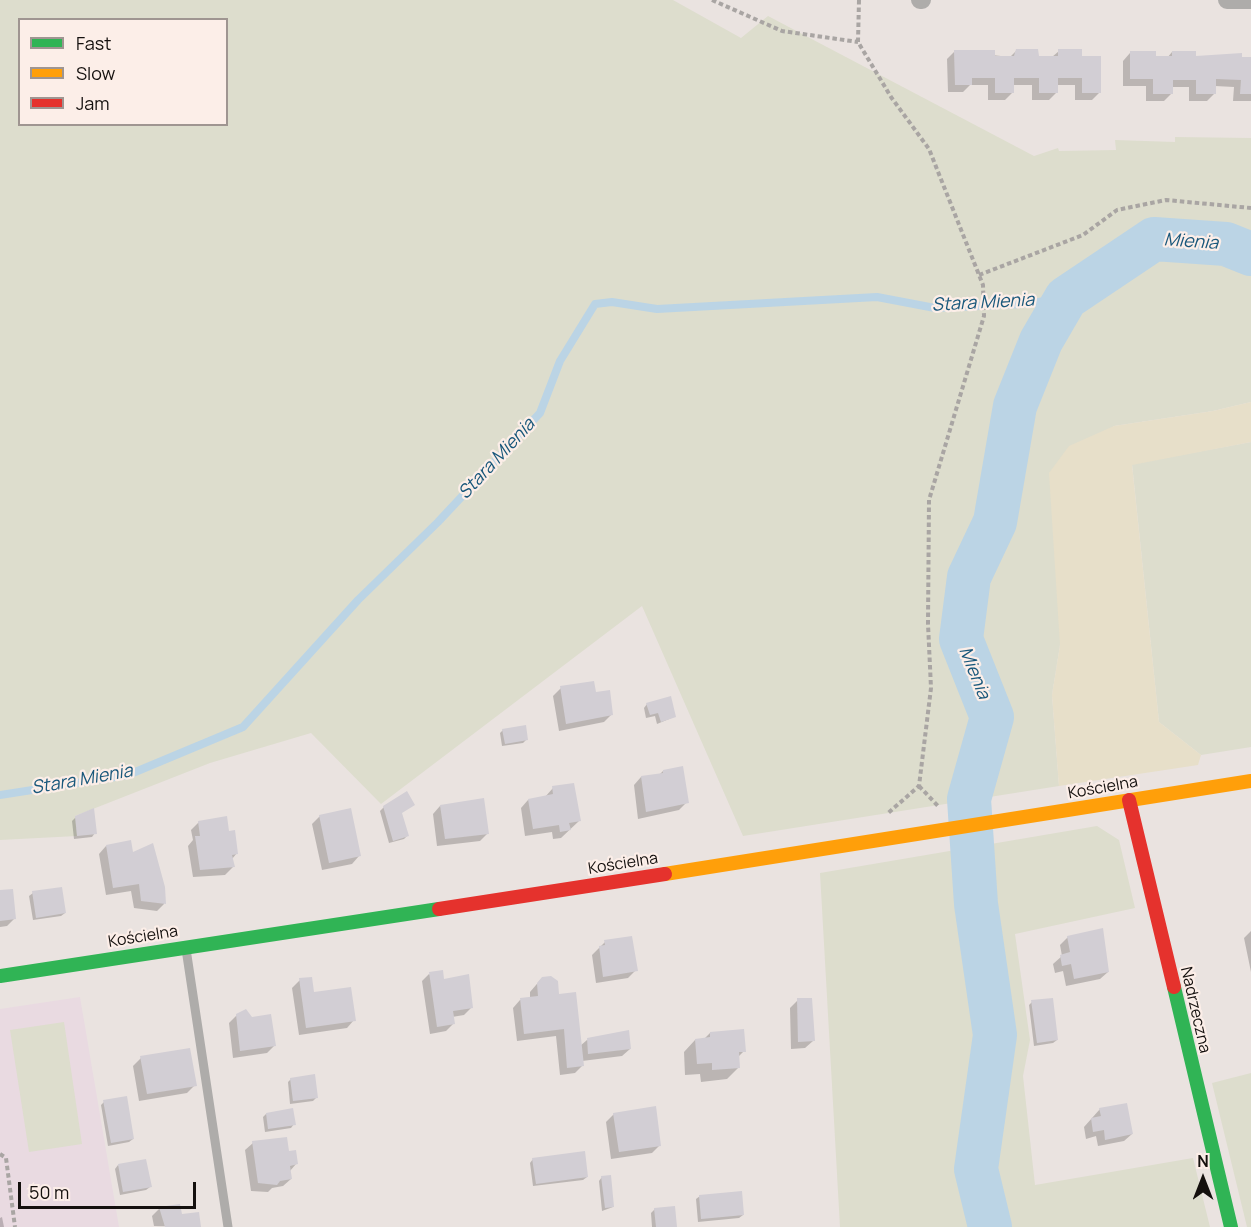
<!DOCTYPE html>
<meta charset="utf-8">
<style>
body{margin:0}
#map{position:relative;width:1251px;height:1227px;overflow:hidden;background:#eae3e0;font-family:Manrope,sans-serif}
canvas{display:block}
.legend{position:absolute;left:18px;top:18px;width:210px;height:108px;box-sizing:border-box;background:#fceee8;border:2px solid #9f9591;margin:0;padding:8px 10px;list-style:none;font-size:18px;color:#14100e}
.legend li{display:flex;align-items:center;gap:12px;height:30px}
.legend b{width:30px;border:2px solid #9f9591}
.north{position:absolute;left:1173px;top:1149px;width:60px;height:60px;-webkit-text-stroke:4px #fceee8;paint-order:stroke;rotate:0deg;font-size:16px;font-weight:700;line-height:24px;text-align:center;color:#14100e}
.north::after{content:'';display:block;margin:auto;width:21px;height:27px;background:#14100e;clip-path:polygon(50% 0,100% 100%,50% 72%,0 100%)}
.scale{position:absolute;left:18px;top:1182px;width:178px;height:27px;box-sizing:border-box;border:3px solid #14100e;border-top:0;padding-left:8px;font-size:18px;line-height:21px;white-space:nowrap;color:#14100e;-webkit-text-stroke:4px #fceee8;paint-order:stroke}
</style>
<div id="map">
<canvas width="1251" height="1227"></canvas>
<ul class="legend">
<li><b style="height:8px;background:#30b455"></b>Fast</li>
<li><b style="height:8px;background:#ff9f0a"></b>Slow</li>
<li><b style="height:8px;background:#e5322d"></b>Jam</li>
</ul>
<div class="north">N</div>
<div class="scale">50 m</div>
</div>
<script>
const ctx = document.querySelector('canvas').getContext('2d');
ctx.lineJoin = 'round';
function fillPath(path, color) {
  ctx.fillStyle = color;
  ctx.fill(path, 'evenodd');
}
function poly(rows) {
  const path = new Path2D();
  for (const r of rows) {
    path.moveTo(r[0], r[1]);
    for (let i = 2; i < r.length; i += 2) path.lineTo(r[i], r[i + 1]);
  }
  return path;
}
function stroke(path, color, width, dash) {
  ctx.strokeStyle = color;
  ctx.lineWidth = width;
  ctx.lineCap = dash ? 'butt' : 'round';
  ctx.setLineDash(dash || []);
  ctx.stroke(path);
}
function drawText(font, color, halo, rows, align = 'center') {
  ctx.font = font + ' Manrope,sans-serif';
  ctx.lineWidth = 4.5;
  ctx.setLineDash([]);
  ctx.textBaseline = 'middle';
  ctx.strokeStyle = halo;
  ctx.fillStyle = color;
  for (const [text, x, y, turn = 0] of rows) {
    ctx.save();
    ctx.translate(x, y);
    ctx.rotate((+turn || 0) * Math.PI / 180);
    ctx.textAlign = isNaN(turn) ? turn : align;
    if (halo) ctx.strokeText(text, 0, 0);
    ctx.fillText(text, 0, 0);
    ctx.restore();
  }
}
fillPath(poly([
 [80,997,119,1227,0,1227,0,1009]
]), '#e9dae1');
fillPath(poly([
 [0,0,673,0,741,38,768,16,1034,156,1058,148,1059,151,1116,150,1115,140,1175,142,1175,137,1251,138,1251,402,1213,411,1114,426,1060,645,1052,695,1059,786,743,836,642,606,381,804,311,733,210,763,75,816,77,836,0,840],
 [20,20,226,20,226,124,20,124],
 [1251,442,1251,747,1201,755,1159,722,1132,464],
 [1097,826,1119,840,1135,908,1015,934,1030,1040,1023,1076,1035,1185,1193,1158,1210,1227,840,1227,820,873],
 [64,1022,82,1144,29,1152,10,1030],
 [1251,1073,1251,1227,1247,1227,1212,1083]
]), '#ddddcd');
fillPath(poly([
 [1251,402,1251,442,1132,465,1159,722,1201,755,1198,765,1059,786,1052,695,1060,645,1049,473,1069,446,1114,426,1213,411]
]), '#e7dfc9');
fillPath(poly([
 [955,51,1010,57,1016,51,1037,57,1052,57,1059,51,1081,57,1100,92,1092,100,1075,100,1075,85,1057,85,1057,92,1049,100,1032,100,1032,85,1013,85,1013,92,1005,100,988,100,988,85,970,85,963,92,948,92,947,59],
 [1172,52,1195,58,1251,58,1251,101,1233,101,1234,87,1215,86,1215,93,1207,101,1189,101,1189,87,1171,87,1172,93,1164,101,1146,101,1146,86,1123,86,1123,61,1130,53,1167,58],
 [561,688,612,714,604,722,559,731,553,696],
 [647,704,674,717,657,724,655,716,646,718,644,708],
 [503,730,526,740,523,743,502,746,500,733],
 [663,771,687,802,679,810,638,819,634,785,641,777,659,775],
 [553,788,579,821,561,838,553,839,552,832,525,836,521,808,528,800,545,797],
 [440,806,488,833,480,841,437,846,433,814],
 [384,807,401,813,407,836,404,839,389,843,380,811],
 [320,816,359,856,352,864,322,870,312,824],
 [76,817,95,833,92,837,74,839,72,821],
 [199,822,228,833,237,853,232,859,233,867,225,875,193,877,188,846,193,840,191,830],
 [106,846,132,854,164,887,164,904,157,911,134,908,131,891,106,895,99,854],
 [0,892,14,919,7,926,0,927],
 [33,893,65,913,61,916,33,920,29,896],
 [1251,931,1251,972,1244,938],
 [1068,937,1108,972,1100,979,1066,986,1063,971,1055,973,1053,964,1062,956,1060,945],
 [605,942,636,970,628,978,596,983,592,955],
 [429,974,472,1007,464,1015,452,1017,453,1024,446,1031,430,1034,422,981],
 [542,978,558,996,580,1046,587,1040,630,1049,622,1056,582,1061,583,1065,575,1073,560,1075,556,1036,517,1041,513,1008,520,1000,530,999,530,992],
 [300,980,313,994,354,1020,347,1028,299,1035,292,988],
 [798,1000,813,1041,805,1048,791,1049,790,1008],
 [1032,1002,1057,1040,1053,1043,1034,1046,1029,1005],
 [237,1015,274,1046,267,1053,233,1058,229,1023],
 [710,1033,744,1051,738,1057,739,1067,727,1079,701,1082,700,1074,685,1075,684,1052,695,1040,704,1039],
 [141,1058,195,1085,187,1093,139,1101,133,1066],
 [291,1079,317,1097,313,1101,290,1104,288,1082],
 [104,1102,133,1139,129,1142,108,1146,101,1105],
 [1100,1109,1132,1134,1124,1141,1098,1146,1096,1136,1086,1139,1084,1127],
 [266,1114,294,1124,291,1128,265,1132,263,1117],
 [614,1114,660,1145,652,1153,611,1159,606,1122],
 [253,1143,296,1164,290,1171,291,1179,283,1186,272,1188,268,1192,251,1191,245,1150],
 [533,1159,587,1177,583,1180,533,1186,530,1163],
 [118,1165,150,1187,146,1190,120,1195,115,1169],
 [602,1177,613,1207,602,1211,599,1181],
 [700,1196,743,1215,739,1218,698,1222,696,1199],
 [160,1208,181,1216,200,1227,154,1226,152,1216],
 [655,1209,675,1227,652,1227,651,1213],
 [2,1217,4,1227,0,1227,0,1218]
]), '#0003');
stroke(poly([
 [0,795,128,775,243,727,358,600,438,522,540,413,560,361,595,304,612,302,657,309,877,297,935,308,1024,304,1066,298]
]), '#bbd4e5', 8);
stroke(poly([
 [990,1227,976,1169,995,1035,976,904,969,799,992,717,961,639,969,577,995,522,1015,406,1041,341,1066,298,1154,239,1226,244,1251,254]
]), '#bbd4e5', 44);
fillPath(poly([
 [1016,49,1038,49,1039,56,1058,56,1058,49,1082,49,1082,56,1101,56,1101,93,1082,93,1082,78,1058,78,1058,93,1039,93,1039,78,1014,78,1014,93,995,93,995,78,972,78,972,85,955,85,954,50,995,50,995,56,1014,56],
 [1130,51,1156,51,1156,56,1172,56,1172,51,1196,51,1196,56,1242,53,1242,57,1251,57,1251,94,1240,94,1241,80,1216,79,1216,94,1196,94,1196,80,1173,80,1173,94,1153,94,1153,79,1130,79],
 [594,681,596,692,610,690,613,715,566,724,560,686],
 [671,696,676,717,661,722,658,713,650,715,646,703],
 [526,725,528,740,505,744,502,729],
 [683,766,689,803,646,812,641,776,663,773,663,770],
 [574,783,581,821,569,823,571,830,560,832,559,825,533,829,528,799,553,794,552,786],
 [407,791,415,805,402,813,409,836,393,841,383,806],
 [484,798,489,834,445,839,440,805],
 [94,808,97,834,77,836,75,816],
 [351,808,361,856,329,863,319,815],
 [227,816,229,831,235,830,238,854,232,855,235,867,200,870,195,836,200,836,198,821],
 [131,840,133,852,153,843,165,887,166,904,141,901,139,884,113,888,106,845],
 [62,887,66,913,36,918,32,891],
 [13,889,16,919,0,921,0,890],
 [1103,928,1109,972,1074,979,1071,964,1062,966,1060,955,1070,952,1067,936],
 [632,936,638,971,603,977,599,946,605,945,604,940],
 [443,970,444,979,469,974,473,1008,453,1011,455,1024,437,1027,429,972],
 [551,976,558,981,559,994,576,992,584,1066,567,1068,564,1029,524,1034,520,998,538,996,537,983,542,977],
 [312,977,314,992,351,987,356,1021,306,1028,299,978],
 [797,998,812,998,815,1041,798,1042],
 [1053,998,1058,1040,1037,1043,1031,1000],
 [246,1009,252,1017,271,1014,276,1046,240,1051,236,1014],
 [744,1029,746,1052,739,1052,740,1068,712,1070,712,1063,697,1064,695,1039,710,1037,710,1032],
 [629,1030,631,1049,588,1054,587,1038],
 [190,1048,197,1086,147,1094,140,1056],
 [315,1074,318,1098,293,1101,290,1078],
 [127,1096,134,1139,111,1143,103,1100],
 [1127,1103,1133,1134,1105,1140,1104,1130,1093,1132,1091,1118,1101,1116,1099,1108],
 [656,1106,661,1146,619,1152,613,1113],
 [293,1108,296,1125,268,1129,266,1113],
 [287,1137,289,1151,296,1150,298,1164,290,1166,292,1179,280,1181,277,1185,258,1183,252,1141],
 [585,1151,588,1177,536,1184,532,1158],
 [146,1159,152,1187,123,1192,118,1164],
 [611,1175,614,1207,605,1208,601,1176],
 [742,1191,744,1215,701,1219,699,1195],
 [180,1204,182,1214,199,1212,201,1227,165,1227,159,1207],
 [675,1206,677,1227,656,1227,654,1208]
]), '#d2ced4');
stroke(poly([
 [712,0,782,31,858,42],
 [859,0,858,42,891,97,929,149,983,285,984,316,929,500,928,624,931,688,919,786,887,814],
 [979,275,1083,235,1117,210,1166,200,1251,208],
 [919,786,939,807],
 [0,1154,6,1158,15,1227]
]), '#a9a5a3', 4, [4.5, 3]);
stroke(poly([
 [186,949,228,1227]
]), '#aeacaa', 9);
stroke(poly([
 [920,0,922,0],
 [1227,0,1251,0]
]), '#aeacaa', 18);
stroke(poly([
 [0,976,439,909],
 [1174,987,1231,1227]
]), '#30b455', 14);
stroke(poly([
 [665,874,1251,781]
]), '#ff9f0a', 14);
stroke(poly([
 [1129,800,1174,987],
 [439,909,665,874]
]), '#e5322d', 14);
drawText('16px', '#14100e', '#fceee8', [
 ["Kościelna",1103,788,-10],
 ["Kościelna",623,864,-9],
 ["Kościelna",143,937,-9],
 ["Nadrzeczna",1195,1010,77]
]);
drawText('italic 18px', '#18577b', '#fceee8', [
 ["Mienia",1191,242,4],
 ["Stara Mienia",983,303,-3],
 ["Stara Mienia",497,459,-47],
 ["Mienia",974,673,68],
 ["Stara Mienia",82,780,-10]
]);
</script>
